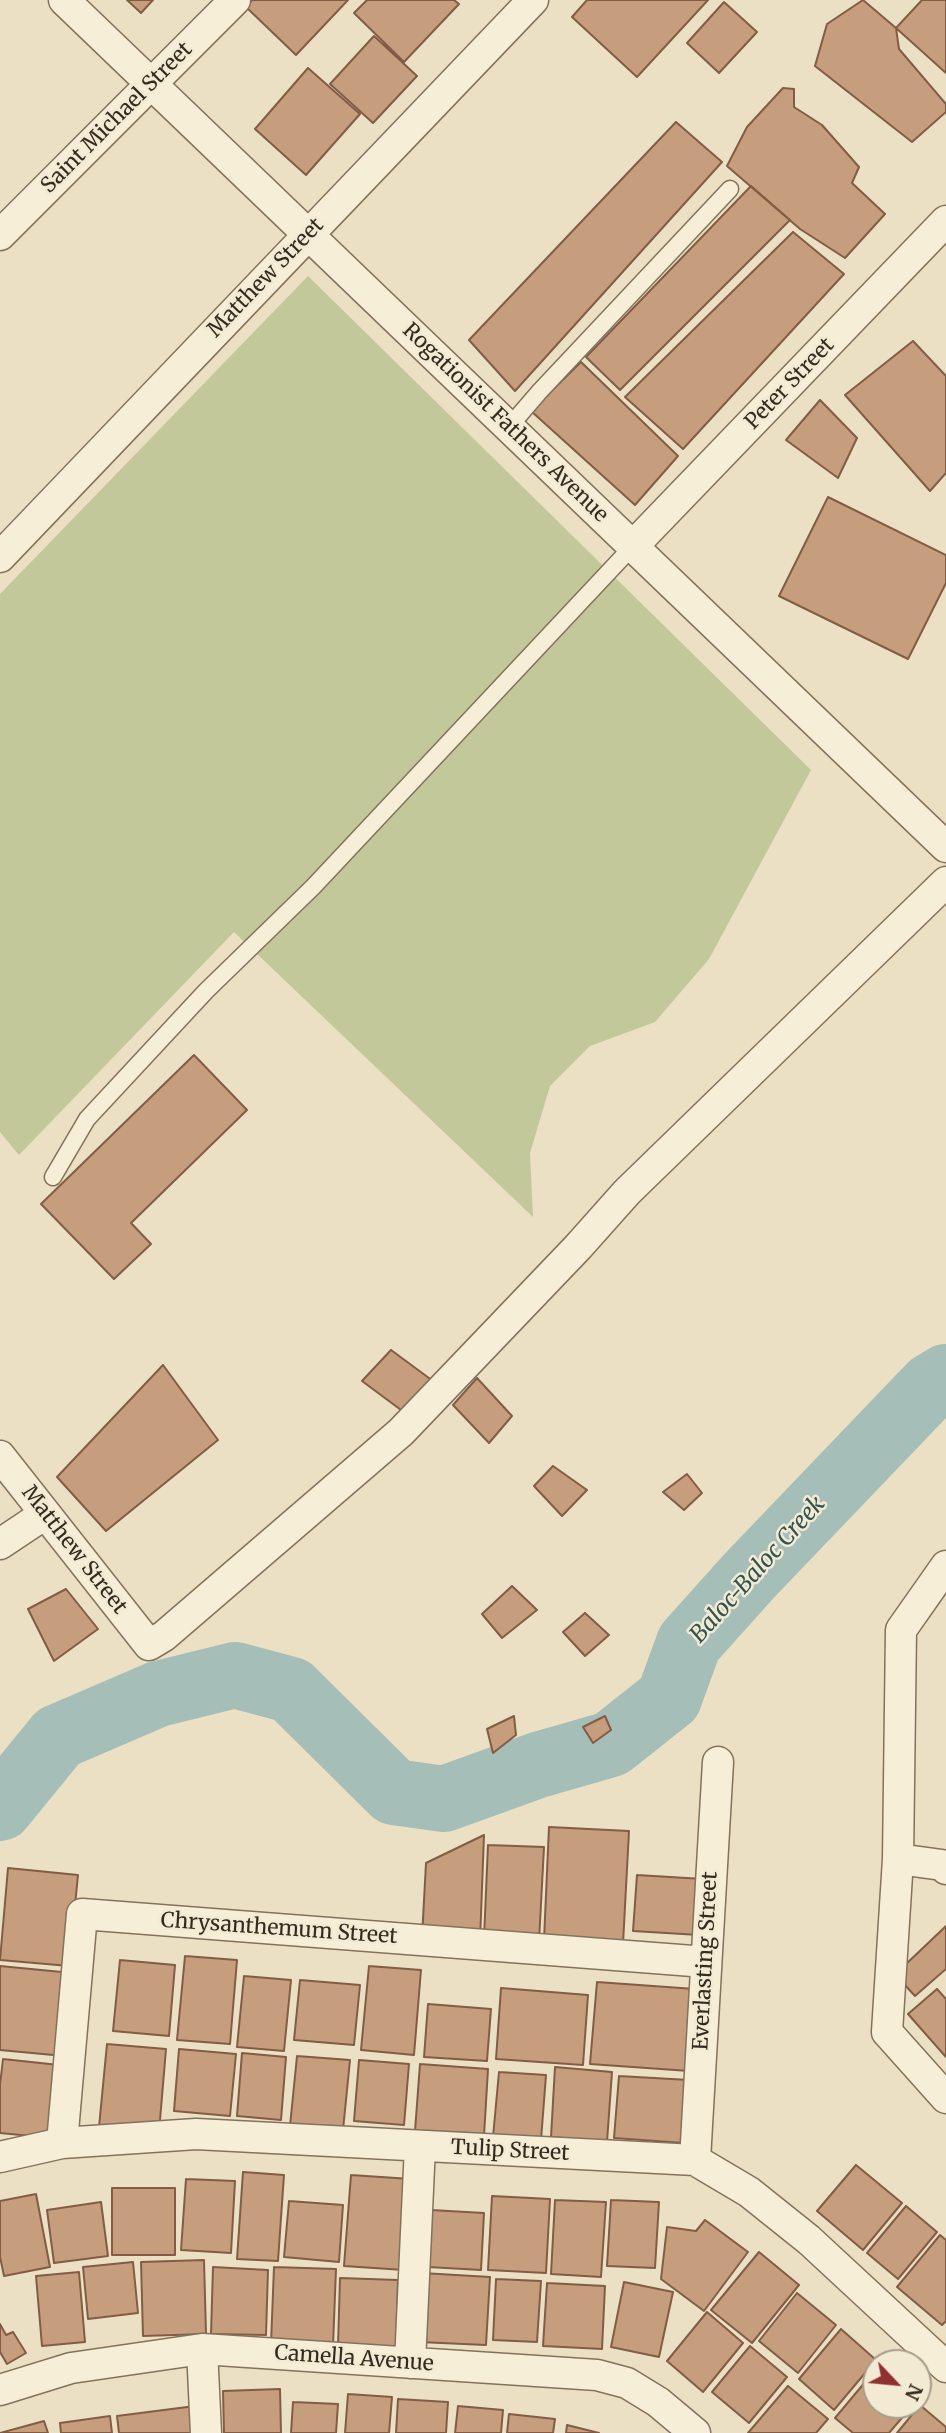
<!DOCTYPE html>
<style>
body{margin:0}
#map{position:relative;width:946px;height:2433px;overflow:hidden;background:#ebe0c4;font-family:Merriweather,serif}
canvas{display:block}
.north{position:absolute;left:862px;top:2349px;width:70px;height:70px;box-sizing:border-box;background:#f3ead3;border:2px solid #a79d8b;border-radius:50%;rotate:116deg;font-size:19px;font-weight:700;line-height:28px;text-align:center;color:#352a1f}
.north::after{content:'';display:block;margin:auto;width:24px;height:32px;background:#8f3130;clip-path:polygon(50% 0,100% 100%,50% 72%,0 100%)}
</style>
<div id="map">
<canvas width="946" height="2433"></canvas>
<div class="north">N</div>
</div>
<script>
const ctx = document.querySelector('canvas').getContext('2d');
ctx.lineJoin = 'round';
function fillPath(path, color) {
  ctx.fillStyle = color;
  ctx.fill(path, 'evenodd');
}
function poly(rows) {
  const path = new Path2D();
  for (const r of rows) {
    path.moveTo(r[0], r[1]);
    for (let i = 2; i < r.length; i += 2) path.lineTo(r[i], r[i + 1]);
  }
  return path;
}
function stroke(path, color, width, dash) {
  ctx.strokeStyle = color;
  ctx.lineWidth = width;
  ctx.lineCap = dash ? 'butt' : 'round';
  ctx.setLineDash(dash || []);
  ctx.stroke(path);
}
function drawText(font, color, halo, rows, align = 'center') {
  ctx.font = font + ' Merriweather,serif';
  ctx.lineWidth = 5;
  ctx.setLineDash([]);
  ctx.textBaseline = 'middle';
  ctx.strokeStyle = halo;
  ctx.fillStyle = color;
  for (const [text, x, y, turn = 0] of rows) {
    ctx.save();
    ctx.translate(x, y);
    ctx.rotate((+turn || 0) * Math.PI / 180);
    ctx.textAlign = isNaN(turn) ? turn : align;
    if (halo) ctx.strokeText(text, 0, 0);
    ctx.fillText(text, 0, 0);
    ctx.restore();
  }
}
fillPath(poly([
 [308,276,811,770,709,959,655,1022,590,1046,550,1086,530,1153,533,1217,234,932,19,1155,0,1132,0,594]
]), '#c2c899');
stroke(poly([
 [0,1808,58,1737,158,1694,235,1675,291,1690,394,1792,444,1799,538,1765,611,1744,669,1698,689,1643,750,1575,931,1386,946,1377]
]), '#a6beb8', 66);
const building = poly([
 [127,0,153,0,141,13,127,0],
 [252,0,348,0,296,55,246,7,252,0],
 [367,0,454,0,459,4,404,62,354,13,367,0],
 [587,0,708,0,637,77,572,17,587,0],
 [863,0,896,28,899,49,946,104,946,112,912,142,815,66,827,24,863,0],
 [922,0,946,0,946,73,896,28,922,0],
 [724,2,757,32,719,73,687,43,724,2],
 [374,36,417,76,373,123,330,84,374,36],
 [308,68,360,114,306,175,255,129,308,68],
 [783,88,794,89,794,107,822,125,859,167,852,183,885,214,845,258,800,229,727,166,747,127,783,88],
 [676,122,722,162,515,391,469,340,676,122],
 [751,186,790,220,620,390,586,357,751,186],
 [793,232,844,274,683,449,625,397,793,232],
 [913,341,946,376,946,473,930,491,845,395,913,341],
 [581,362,678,456,635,505,531,411,581,362],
 [820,400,857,438,838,478,786,440,820,400],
 [828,497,946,555,946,583,908,659,779,596,828,497],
 [194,1055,247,1110,131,1223,151,1244,114,1279,41,1204,194,1055],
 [391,1350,433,1381,401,1410,362,1381,391,1350],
 [163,1365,218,1440,106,1531,57,1477,163,1365],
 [477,1378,512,1416,489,1443,453,1405,477,1378],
 [553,1466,587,1490,562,1516,534,1486,553,1466],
 [687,1474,702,1493,684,1510,663,1492,687,1474],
 [512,1586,537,1610,502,1638,482,1614,512,1586],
 [66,1589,98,1629,54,1661,28,1609,66,1589],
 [585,1613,609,1635,585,1656,563,1632,585,1613],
 [514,1716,516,1735,493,1753,487,1729,514,1716],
 [605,1716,611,1730,593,1743,583,1727,605,1716],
 [549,1827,629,1831,623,1944,544,1940,549,1827],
 [484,1835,480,1941,422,1938,426,1863,484,1835],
 [488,1845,544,1847,539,1941,484,1938,488,1845],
 [8,1868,78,1875,69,1966,0,1960,8,1868],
 [637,1875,703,1879,699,1935,633,1931,637,1875],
 [946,1926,946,1969,915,1996,903,1983,905,1965,946,1926],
 [185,1956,237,1960,230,2044,177,2040,185,1956],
 [120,1960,175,1965,169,2036,113,2031,120,1960],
 [0,1966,72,1973,64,2056,0,2050,0,1966],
 [369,1966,421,1970,414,2055,361,2050,369,1966],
 [244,1976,291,1980,284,2051,237,2047,244,1976],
 [300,1980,360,1985,354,2045,294,2040,300,1980],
 [597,1982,695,1989,689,2071,590,2064,597,1982],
 [501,1988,588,1995,583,2065,496,2059,501,1988],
 [937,1989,946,1999,946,2057,908,2014,937,1989],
 [428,2004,491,2009,487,2061,424,2057,428,2004],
 [107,2044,166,2049,159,2132,99,2127,107,2044],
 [179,2049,236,2054,230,2116,174,2111,179,2049],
 [242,2053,286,2057,281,2120,237,2116,242,2053],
 [297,2056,350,2060,343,2130,290,2126,297,2056],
 [3,2059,59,2065,52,2138,0,2133,0,2085,3,2059],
 [359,2060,409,2064,404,2125,354,2121,359,2060],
 [420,2064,488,2069,484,2136,415,2131,420,2064],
 [555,2067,612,2072,607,2142,551,2137,555,2067],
 [499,2072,546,2075,541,2140,493,2137,499,2072],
 [619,2076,689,2080,684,2143,614,2138,619,2076],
 [856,2165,902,2203,863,2250,817,2211,856,2165],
 [243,2172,284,2175,278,2261,237,2259,243,2172],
 [351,2175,411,2179,404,2270,344,2266,351,2175],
 [186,2179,235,2181,231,2253,181,2250,186,2179],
 [112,2188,175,2188,175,2255,112,2255,112,2188],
 [36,2194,50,2267,4,2276,0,2257,0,2201,36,2194],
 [492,2196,550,2199,546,2273,488,2270,492,2196],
 [555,2200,606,2202,601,2277,551,2274,555,2200],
 [611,2200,659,2202,655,2268,607,2266,611,2200],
 [289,2201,343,2205,339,2262,284,2257,289,2201],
 [101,2202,108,2256,54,2263,47,2210,101,2202],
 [906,2206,937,2232,898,2279,867,2253,906,2206],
 [431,2210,484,2213,481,2270,428,2267,431,2210],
 [705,2220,748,2252,704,2311,661,2279,667,2227,696,2231,705,2220],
 [940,2235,946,2240,946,2321,942,2325,897,2287,940,2235],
 [759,2252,799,2285,752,2343,711,2310,759,2252],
 [204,2260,206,2334,143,2336,141,2262,204,2260],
 [133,2262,138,2313,88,2319,83,2267,133,2262],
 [213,2267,268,2270,266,2335,211,2334,213,2267],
 [274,2267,336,2269,333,2346,271,2344,274,2267],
 [79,2272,85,2342,42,2346,36,2276,79,2272],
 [422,2273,490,2277,486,2345,419,2342,422,2273],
 [340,2278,398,2280,396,2347,338,2345,340,2278],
 [496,2279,541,2281,537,2342,493,2340,496,2279],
 [624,2282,673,2292,659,2357,611,2347,624,2282],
 [547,2283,605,2286,602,2349,543,2346,547,2283],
 [797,2293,836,2325,798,2373,759,2341,797,2293],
 [707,2312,743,2343,703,2392,667,2361,707,2312],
 [0,2324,6,2335,13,2332,26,2353,7,2364,0,2352,0,2324],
 [841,2329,876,2360,834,2410,799,2379,841,2329],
 [750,2346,787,2377,749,2423,712,2392,750,2346],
 [876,2369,876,2405,913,2405,889,2433,853,2433,835,2418,876,2369],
 [788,2386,828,2419,816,2433,748,2433,788,2386],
 [280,2389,281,2433,224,2433,223,2391,280,2389],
 [348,2394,392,2397,389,2433,345,2433,348,2394],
 [398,2399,448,2402,446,2433,396,2433,398,2399],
 [293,2402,338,2404,336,2433,291,2433,293,2402],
 [920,2405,946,2427,946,2433,897,2433,920,2405],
 [195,2406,199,2433,119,2433,117,2416,195,2406],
 [458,2406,503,2410,501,2433,455,2433,458,2406],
 [509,2414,555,2419,553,2433,507,2433,509,2414],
 [110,2416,112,2433,61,2433,60,2423,110,2416],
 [44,2421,48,2433,0,2433,44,2421],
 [567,2425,599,2433,566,2433,567,2425]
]);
fillPath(building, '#c69d7d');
stroke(building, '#825d44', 2);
const service = poly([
 [509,427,540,391,730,189],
 [53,1177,87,1119,206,991,313,887,633,546]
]);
const minor = poly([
 [64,0,946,847],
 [0,235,235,0],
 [633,546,946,221],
 [0,557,533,0],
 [0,1456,149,1645,164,1636,401,1432,578,1247,627,1192,946,882],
 [0,1544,45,1514],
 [946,1566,901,1630,898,1859,887,2032,946,2098],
 [898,1859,942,1865,946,1869],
 [62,2143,82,1914,706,1962],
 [0,2157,62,2143,196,2134,695,2160,749,2192,809,2240,946,2367],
 [695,2160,718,1762],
 [202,2349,206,2433],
 [410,2363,420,2146],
 [0,2390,71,2368,202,2349,597,2375,627,2383,658,2402,695,2433]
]);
stroke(service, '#84725c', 19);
stroke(minor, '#84725c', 33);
stroke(service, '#f6eed7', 16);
stroke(minor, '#f6eed7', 30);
drawText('21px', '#352a1f', '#f3ead3', [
 ["Saint Michael Street",117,118,-45],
 ["Matthew Street",266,278,-46],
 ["Peter Street",790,384,-46],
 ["Rogationist Fathers Avenue",505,423,44],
 ["Matthew Street",74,1550,52],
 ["Chrysanthemum Street",279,1929,4],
 ["Everlasting Street",706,1961,-87],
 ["Tulip Street",510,2151,3],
 ["Camella Avenue",354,2359,4]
]);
drawText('italic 23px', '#2f5452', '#f3ead3', [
 ["Baloc-Baloc Creek",758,1570,-48]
]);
</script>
